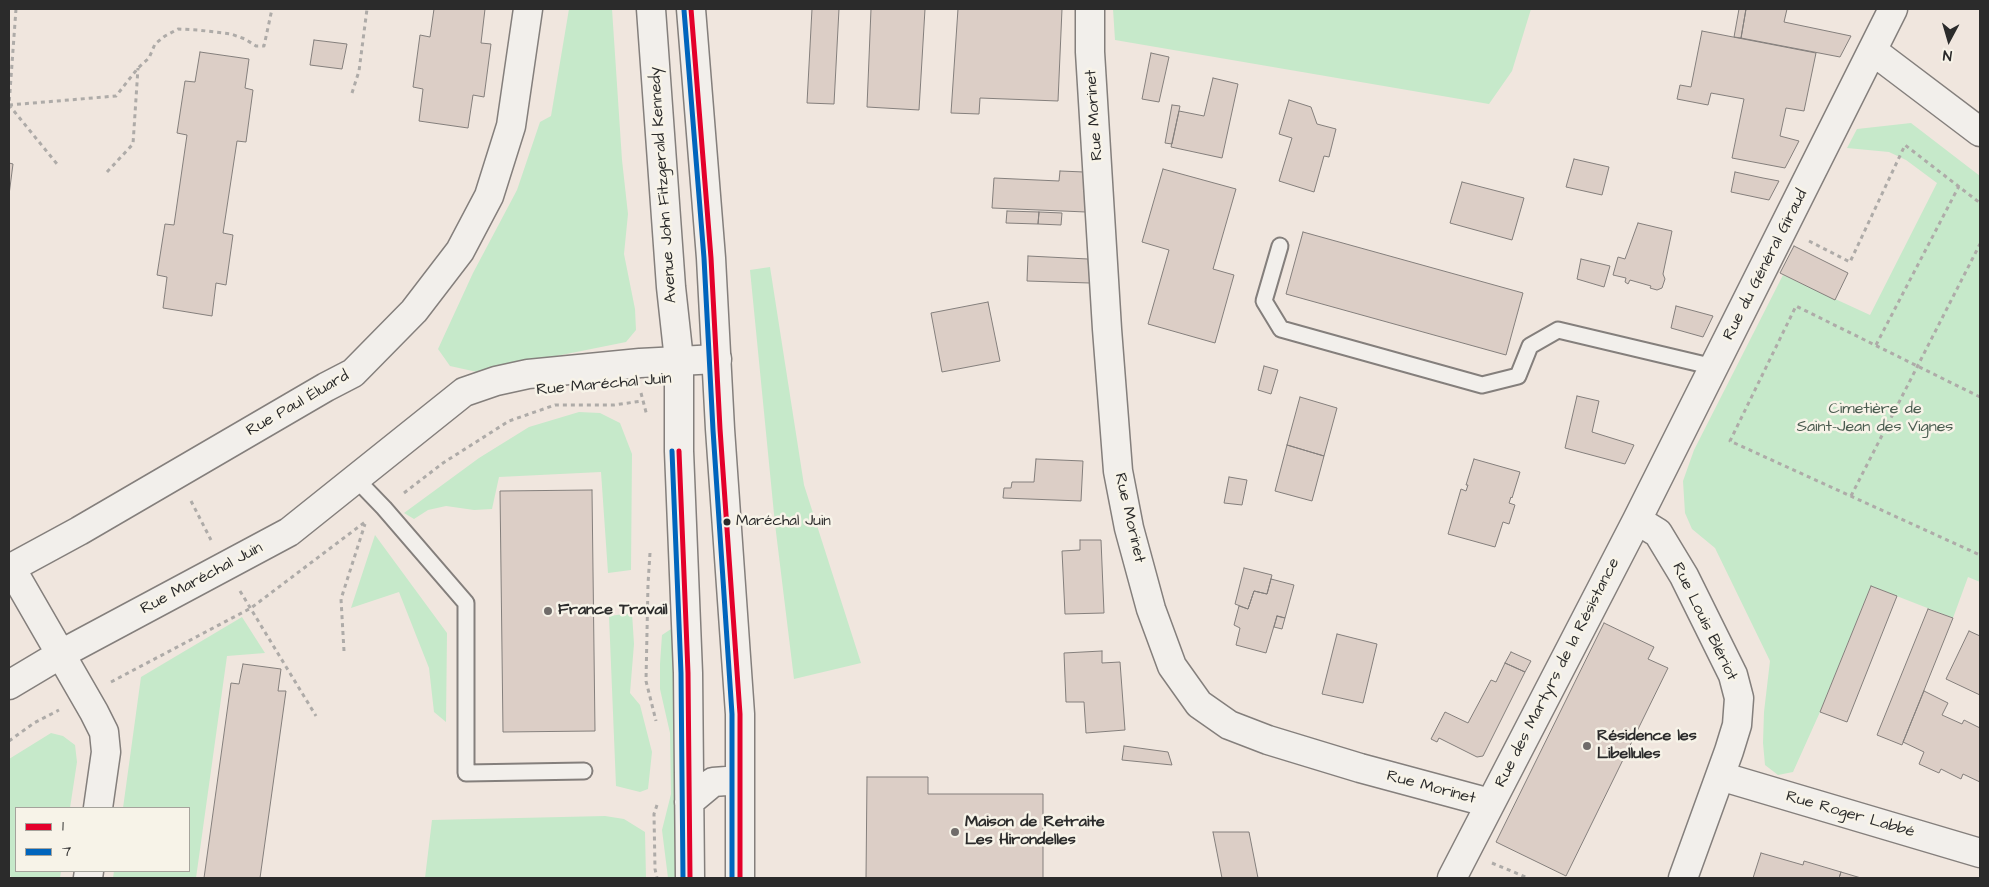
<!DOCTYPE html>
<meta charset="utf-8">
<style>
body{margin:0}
#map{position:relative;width:1989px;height:887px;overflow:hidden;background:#f0e6de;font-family:"Architects Daughter",sans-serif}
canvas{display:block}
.frame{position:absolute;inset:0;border:10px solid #2b2b2b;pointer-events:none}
.legend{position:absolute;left:15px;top:807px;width:175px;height:65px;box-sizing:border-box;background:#f7f3e8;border:1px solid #a5a39c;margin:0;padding:6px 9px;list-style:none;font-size:15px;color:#2b2b2b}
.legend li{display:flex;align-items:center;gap:10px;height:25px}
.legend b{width:25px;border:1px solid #a5a39c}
.north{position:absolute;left:1924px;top:15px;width:50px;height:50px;-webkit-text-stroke:4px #f7f3e8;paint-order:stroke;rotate:186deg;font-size:14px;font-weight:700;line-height:20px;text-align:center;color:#2b2b2b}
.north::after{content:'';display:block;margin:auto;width:18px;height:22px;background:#2b2b2b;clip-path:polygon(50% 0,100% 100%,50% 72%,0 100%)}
</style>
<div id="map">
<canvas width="1989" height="887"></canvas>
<div class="frame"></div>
<ul class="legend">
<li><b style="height:6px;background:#e4002b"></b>1</li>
<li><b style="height:6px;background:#0065bd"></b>7</li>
</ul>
<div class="north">N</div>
</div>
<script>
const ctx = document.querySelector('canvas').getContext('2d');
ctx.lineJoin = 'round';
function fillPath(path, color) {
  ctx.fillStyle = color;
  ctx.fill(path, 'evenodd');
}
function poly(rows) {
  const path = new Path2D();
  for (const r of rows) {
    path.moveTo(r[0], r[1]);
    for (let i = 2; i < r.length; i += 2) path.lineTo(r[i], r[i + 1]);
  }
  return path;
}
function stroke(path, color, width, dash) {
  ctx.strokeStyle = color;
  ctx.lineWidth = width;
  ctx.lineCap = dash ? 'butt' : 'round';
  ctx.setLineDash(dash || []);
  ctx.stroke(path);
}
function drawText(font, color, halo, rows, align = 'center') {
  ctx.font = font + ' "Architects Daughter",sans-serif';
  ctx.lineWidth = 5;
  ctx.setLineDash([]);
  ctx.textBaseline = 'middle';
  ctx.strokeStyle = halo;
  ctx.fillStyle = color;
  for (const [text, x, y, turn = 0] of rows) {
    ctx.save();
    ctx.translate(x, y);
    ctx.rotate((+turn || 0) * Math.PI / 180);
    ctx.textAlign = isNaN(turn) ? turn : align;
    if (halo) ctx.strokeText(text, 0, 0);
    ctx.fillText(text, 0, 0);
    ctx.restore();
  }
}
fillPath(poly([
 [569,9,612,9,622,160,628,214,624,254,635,309,636,330,626,342,477,372,450,366,438,349,473,273,517,190,540,122,551,116],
 [1113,9,1531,9,1512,71,1489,104,1115,40],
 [1911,123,1980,176,1980,582,1968,577,1953,618,1871,586,1820,712,1793,772,1778,775,1765,765,1763,743,1764,712,1770,661,1715,548,1692,529,1685,513,1683,481,1694,450,1783,275,1870,315,1937,183,1906,160,1889,152,1847,148,1857,129],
 [770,267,804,485,861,663,794,679,775,524,750,270],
 [579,412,600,413,620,423,632,454,631,570,608,573,601,472,499,477,492,509,474,510,446,506,428,510,414,519,404,513,479,458,529,427],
 [375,535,447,633,446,722,434,712,429,668,399,592,351,608],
 [632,613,634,644,630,693,640,705,652,752,648,789,640,792,616,786,609,616],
 [242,617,265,653,227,656,196,878,113,878,114,871,189,871,189,808,123,808,141,677],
 [674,627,679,878,668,878,662,830,671,794,670,733,660,689,660,664,662,635],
 [51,733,63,736,75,745,77,762,70,808,16,808,16,871,61,871,60,878,12,878,9,874,9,759],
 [605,816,624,819,645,832,646,878,425,878,432,820]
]), '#c6e9ca');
const building = poly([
 [434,9,485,9,481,43,491,44,484,97,473,95,468,128,419,121,423,89,413,87,420,35,430,37,434,9],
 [812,9,839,9,834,104,807,103,812,9],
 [871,9,925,9,919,110,867,107,871,9],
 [958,9,1062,9,1058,101,980,98,979,114,951,113,958,9],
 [1739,9,1746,9,1741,38,1734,37,1739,9],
 [1746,9,1787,9,1784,22,1851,36,1840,57,1741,38,1746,9],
 [1702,31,1816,53,1804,111,1786,108,1780,136,1799,141,1785,168,1732,158,1744,99,1711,93,1708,105,1677,99,1680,85,1691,87,1702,31],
 [314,40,347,44,342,69,310,65,314,40],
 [200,52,249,59,245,88,253,90,246,142,237,141,223,233,233,235,226,285,216,283,212,316,163,308,167,277,157,275,165,224,174,225,187,135,177,133,185,81,195,82,200,52],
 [1151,53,1169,57,1159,102,1142,99,1151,53],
 [1213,78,1238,84,1222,158,1171,147,1179,111,1204,116,1213,78],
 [1289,100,1311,107,1317,124,1336,129,1329,157,1324,156,1314,192,1279,181,1292,138,1279,134,1289,100],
 [1172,105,1180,106,1172,144,1165,143,1172,105],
 [1574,159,1609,167,1602,195,1566,187,1574,159],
 [9,163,13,164,9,195,9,163],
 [1163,169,1236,189,1213,269,1234,275,1215,343,1148,324,1169,250,1142,242,1163,169],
 [1060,171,1084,172,1086,212,992,208,994,178,1059,181,1060,171],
 [1735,172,1763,178,1779,181,1769,200,1731,192,1735,172],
 [1462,182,1524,198,1512,240,1450,223,1462,182],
 [1007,211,1039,212,1038,224,1006,223,1007,211],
 [1039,212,1062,213,1061,225,1038,224,1039,212],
 [1638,223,1672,231,1663,274,1665,279,1662,288,1657,290,1650,288,1651,286,1630,280,1628,284,1625,282,1626,278,1613,275,1618,257,1625,259,1638,223],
 [1303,232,1523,293,1506,355,1286,294,1303,232],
 [1794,246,1848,273,1835,300,1780,273,1794,246],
 [1028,256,1088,259,1090,283,1027,281,1028,256],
 [1581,259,1610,266,1604,287,1577,279,1581,259],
 [988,302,1000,361,942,372,931,313,988,302],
 [1676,306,1713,316,1703,337,1671,328,1676,306],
 [1264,366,1278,370,1271,394,1258,390,1264,366],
 [1577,396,1599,401,1592,432,1634,445,1625,464,1565,448,1577,396],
 [1300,397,1337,408,1324,456,1287,445,1300,397],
 [1287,445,1324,456,1312,501,1275,491,1287,445],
 [1036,459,1083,461,1081,501,1003,498,1004,488,1011,488,1012,482,1034,482,1036,459],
 [1474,459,1520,472,1512,498,1511,497,1509,503,1515,505,1509,524,1503,522,1495,547,1448,534,1461,489,1466,491,1468,485,1466,485,1474,459],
 [1229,477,1247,480,1242,505,1224,503,1229,477],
 [592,490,595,731,503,732,500,491,592,490],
 [1080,540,1101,540,1104,613,1065,614,1062,551,1080,550,1080,540],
 [1244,568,1272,575,1267,594,1254,591,1248,609,1235,604,1244,568],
 [1271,579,1294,585,1285,618,1277,616,1266,653,1236,645,1240,628,1234,625,1239,606,1248,609,1254,591,1267,594,1271,579],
 [1871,586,1897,596,1847,722,1820,712,1871,586],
 [1928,609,1953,618,1902,745,1877,735,1928,609],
 [1277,616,1285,618,1282,629,1274,627,1277,616],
 [1604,623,1654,647,1648,659,1668,668,1566,876,1496,842,1604,623],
 [1969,631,1980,636,1980,695,1946,679,1969,631],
 [1337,634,1377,644,1363,703,1322,694,1337,634],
 [1102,651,1102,663,1120,662,1125,730,1086,733,1084,702,1066,702,1064,653,1102,651],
 [1511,652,1531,661,1525,672,1505,663,1511,652],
 [1505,663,1525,672,1483,756,1477,757,1439,738,1437,742,1431,739,1445,712,1468,723,1491,680,1496,682,1505,663],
 [243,664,281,669,278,691,286,691,260,878,204,878,231,683,239,684,243,664],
 [1924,691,1948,703,1942,715,1962,724,1964,720,1980,728,1980,782,1963,774,1961,779,1941,769,1939,773,1919,764,1924,752,1903,742,1924,691],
 [1124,746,1168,752,1172,765,1122,760,1124,746],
 [867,777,928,777,928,794,1043,794,1043,878,866,878,867,777],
 [1213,832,1249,832,1258,878,1222,878,1213,832],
 [1761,853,1803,865,1804,861,1841,872,1839,878,1753,878,1761,853],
 [1841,872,1861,878,1839,878,1841,872]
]);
fillPath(building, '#dccec6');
stroke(building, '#847f7c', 1);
const service = poly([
 [1280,246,1264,301,1281,329,1482,385,1518,376,1530,346,1558,330,1714,367],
 [356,479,384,508,466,603,466,773,584,771]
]);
const minor = poly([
 [1090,9,1090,52,1107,329,1118,471,1129,528,1151,609,1172,666,1199,704,1229,725,1268,740,1360,768,1490,803],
 [1873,51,1980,132],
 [1637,520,1658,533,1684,576,1733,675,1739,698,1737,725,1729,751,1683,878],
 [11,568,94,712,104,732,106,752,98,808],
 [9,569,79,531,326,387,353,373,414,311,460,251,489,196,511,126,528,9],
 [9,685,61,654,289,532,464,392,496,381,528,374,640,363,717,359],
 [1720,776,1980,853],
 [88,878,89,871],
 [1452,878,1637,520,1893,9]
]);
const secondary = poly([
 [651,9,671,287,679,360,679,451,688,673,690,878],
 [691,9,711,258,720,429,740,714,740,878],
 [689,802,713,782,740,780]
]);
stroke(service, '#847f7c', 19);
stroke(minor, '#847f7c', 31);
stroke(secondary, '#847f7c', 31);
stroke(poly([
 [16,9,9,105,57,164],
 [352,93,359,71,367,9],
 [9,105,116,96,138,68,149,58,155,44,165,36,178,29,198,30,231,34,245,39,256,46,264,46,272,9],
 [107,172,133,144,138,68],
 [1809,241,1850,262,1905,145,1980,203],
 [1876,345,1959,186],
 [641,393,647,416],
 [1980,397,1796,306,1730,441,1980,555],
 [404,493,443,463,509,421,555,405,614,405,642,401],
 [1851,496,1980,244],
 [191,501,211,540],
 [650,553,648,584,646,681,656,721],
 [240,591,316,716],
 [344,651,341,599,365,524],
 [111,682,251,608,365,522],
 [9,741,34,723,59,710],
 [657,805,654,814,655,869,657,878],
 [1492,863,1528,878]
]), '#aeaba8', 3, [4, 4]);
stroke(service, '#f2efeb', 15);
stroke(minor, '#f2efeb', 28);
stroke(secondary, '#f2efeb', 28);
stroke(poly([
 [691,9,711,258,720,429,740,714,740,878],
 [679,451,688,673,690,878]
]), '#e4002b', 5);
stroke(poly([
 [684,10,704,258,713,430,732,714,732,878],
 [672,451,681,673,683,878]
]), '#0065bd', 5);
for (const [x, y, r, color] of [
 [727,522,4.5,"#2b2b2b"],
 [548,611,5,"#706c6a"],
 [1587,746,5,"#706c6a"],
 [955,832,5,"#706c6a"]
]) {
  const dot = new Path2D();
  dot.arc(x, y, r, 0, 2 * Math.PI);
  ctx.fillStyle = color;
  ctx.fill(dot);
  stroke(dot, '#f7f3e8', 2);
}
drawText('15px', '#2b2b2b', '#f7f3e8', [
 ["Maréchal Juin",736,522]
], 'left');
drawText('16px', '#2b2b2b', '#f7f3e8', [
 ["Rue Morinet",1095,115,-94],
 ["Avenue John Fitzgerald Kennedy",664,185,-94],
 ["Rue du Général Giraud",1766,265,-63],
 ["Rue Maréchal Juin",604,385,-5],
 ["Rue Paul Éluard",298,404,-30],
 ["Rue Morinet",1129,518,77],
 ["Rue Maréchal Juin",202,579,-28],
 ["Rue Louis Blériot",1704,622,64],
 ["Rue des Martyrs de la Résistance",1558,673,-63],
 ["Rue Morinet",1431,788,15],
 ["Rue Roger Labbé",1850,815,16]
]);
drawText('16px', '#495b4f', '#f7f3e8', [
 ["Cimetière de",1875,410],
 ["Saint-Jean des Vignes",1875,428]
]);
drawText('bold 16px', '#2b2b2b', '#f7f3e8', [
 ["France Travail",558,611],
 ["Résidence les",1597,737],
 ["Libellules",1597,755],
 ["Maison de Retraite",965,823],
 ["Les Hirondelles",965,841]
], 'left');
</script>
